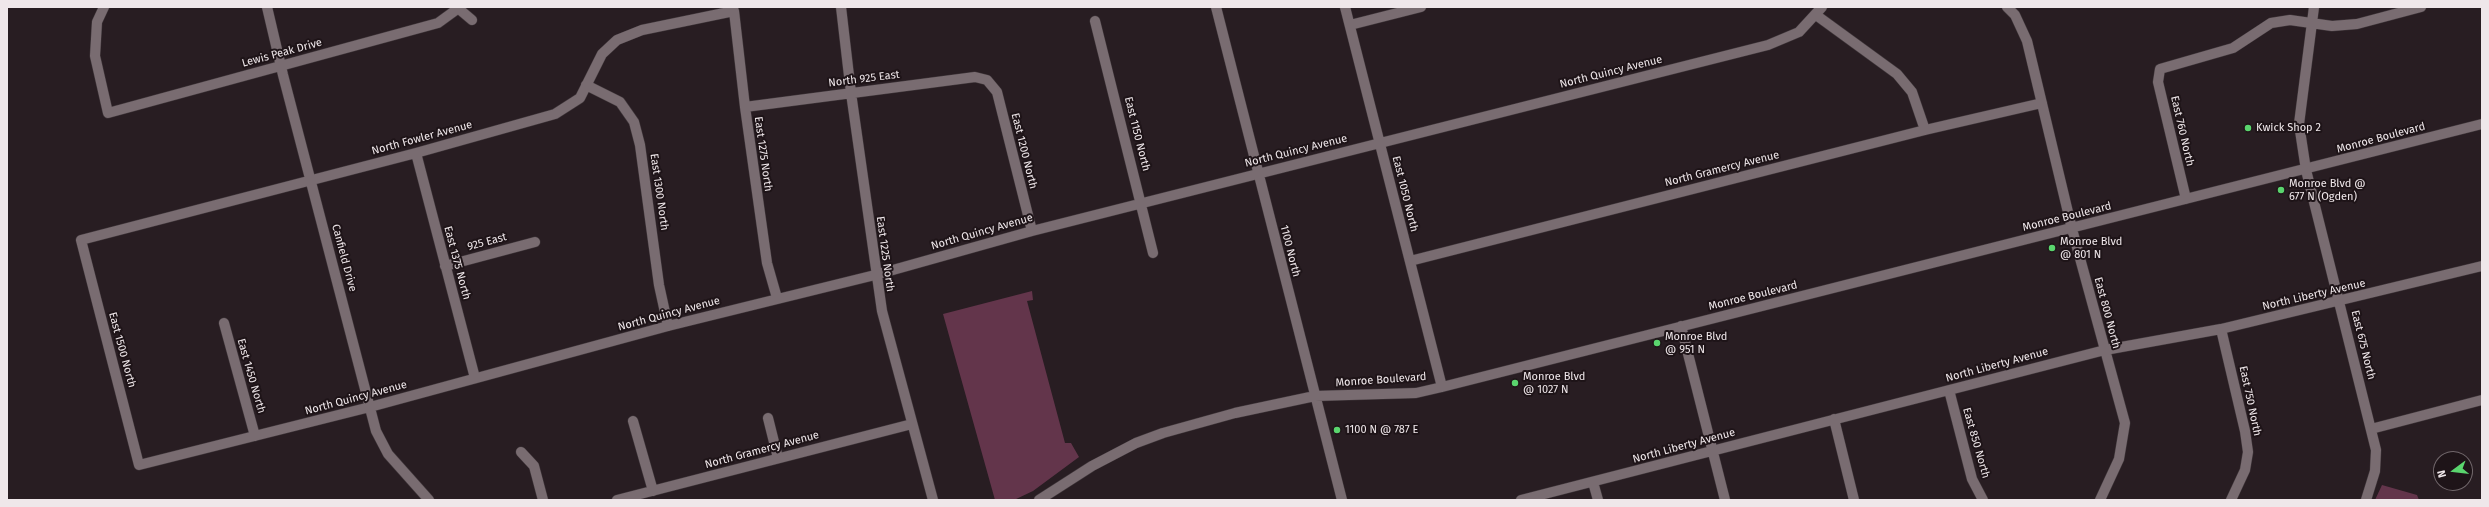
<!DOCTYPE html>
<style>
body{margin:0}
#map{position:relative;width:2489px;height:507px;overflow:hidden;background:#281d22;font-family:"Fira Sans",sans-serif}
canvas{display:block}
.frame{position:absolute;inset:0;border:8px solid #efe7ea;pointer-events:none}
.north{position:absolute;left:2433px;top:451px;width:40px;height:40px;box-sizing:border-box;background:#1e1418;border:1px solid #72686c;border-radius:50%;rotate:255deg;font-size:11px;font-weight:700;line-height:16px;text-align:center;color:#efe7ea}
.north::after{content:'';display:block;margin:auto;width:14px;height:18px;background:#5ad56e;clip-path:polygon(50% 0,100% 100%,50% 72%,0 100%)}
</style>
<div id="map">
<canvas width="2489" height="507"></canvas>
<div class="frame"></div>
<div class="north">N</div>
</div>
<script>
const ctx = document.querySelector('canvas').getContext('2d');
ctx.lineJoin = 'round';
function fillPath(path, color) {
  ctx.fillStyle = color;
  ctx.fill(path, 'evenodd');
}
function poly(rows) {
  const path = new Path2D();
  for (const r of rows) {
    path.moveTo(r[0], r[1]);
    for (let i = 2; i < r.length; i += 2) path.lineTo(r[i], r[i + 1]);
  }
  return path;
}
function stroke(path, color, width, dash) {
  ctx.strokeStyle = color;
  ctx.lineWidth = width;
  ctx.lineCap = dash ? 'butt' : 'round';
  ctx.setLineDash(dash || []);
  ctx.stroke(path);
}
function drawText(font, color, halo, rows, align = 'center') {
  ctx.font = font + ' "Fira Sans",sans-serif';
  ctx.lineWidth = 4;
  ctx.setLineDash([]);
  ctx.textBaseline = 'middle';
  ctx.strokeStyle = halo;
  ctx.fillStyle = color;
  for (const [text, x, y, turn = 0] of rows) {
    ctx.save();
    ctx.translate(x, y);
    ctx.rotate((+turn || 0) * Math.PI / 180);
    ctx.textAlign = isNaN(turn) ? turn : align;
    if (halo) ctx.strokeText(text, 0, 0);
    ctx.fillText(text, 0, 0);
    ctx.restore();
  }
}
fillPath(poly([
 [1032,291,1033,300,1027,301,1065,443,1071,443,1079,457,1033,491,1014,500,995,500,943,314],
 [2382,485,2417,495,2419,500,2375,500]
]), '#63354b');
const minor = poly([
 [104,7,97,22,95,56,108,113,438,23,460,7],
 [267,7,283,75,376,431,388,454,429,500],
 [841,7,851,93,882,311,933,500],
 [1216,7,1342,500],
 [1345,7,1442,387],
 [2007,7,2015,15,2027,41,2072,229,2125,423,2119,459,2100,500],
 [2314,7,2299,124,2306,170,2376,450,2375,471,2366,500],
 [459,9,472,20],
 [1816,15,1897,74,1912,92,1925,130],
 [1095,21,1153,253],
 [1350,25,1421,7],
 [586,85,620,102,634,122,640,145,659,285,668,326],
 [745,107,975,77,987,80,997,92,1032,231],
 [416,153,475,378],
 [2186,199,2158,82,2160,69,2233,48,2271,23,2290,20,2332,26,2357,24,2421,7],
 [1410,261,1925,130,2042,103],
 [445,266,535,242],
 [777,298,767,263,745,107,734,11,642,30,617,40,602,54,580,98,555,114,416,153,81,240,139,465,370,407,668,326,875,275,1032,231,1768,45,1799,32,1822,7],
 [224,323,255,436],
 [1681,326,1725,500],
 [2221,329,2245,431,2248,452,2245,470,2231,500],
 [1949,390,1972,479,1983,500],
 [768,418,778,458],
 [1834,419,1854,500],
 [633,421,653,491],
 [2371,429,2482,400],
 [521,452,534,466,543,500],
 [1593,482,1598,500],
 [617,500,912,424],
 [1039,500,1092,466,1136,443,1163,433,1235,413,1315,396,1416,393,1442,387,2482,124],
 [1521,500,2105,350,2221,329,2482,266]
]);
stroke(minor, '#41383c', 11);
stroke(minor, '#796c71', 10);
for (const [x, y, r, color] of [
 [2248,128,4,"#5ad56e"],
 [2281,190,4,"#5ad56e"],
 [2052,248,4,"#5ad56e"],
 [1657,343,4,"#5ad56e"],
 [1515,383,4,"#5ad56e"],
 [1337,430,4,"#5ad56e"]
]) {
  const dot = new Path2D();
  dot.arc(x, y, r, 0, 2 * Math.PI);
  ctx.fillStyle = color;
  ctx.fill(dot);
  stroke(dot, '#1e1418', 1.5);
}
drawText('11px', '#efe7ea', '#1e1418', [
 ["Lewis Peak Drive",282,53,-15],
 ["North Quincy Avenue",1611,72,-14],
 ["North 925 East",864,79,-7],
 ["East 760 North",2182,131,77],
 ["East 1150 North",1137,134,76],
 ["North Fowler Avenue",422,138,-15],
 ["Monroe Boulevard",2381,138,-15],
 ["East 1200 North",1024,151,76],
 ["North Quincy Avenue",1296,151,-14],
 ["East 1275 North",763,154,82],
 ["North Gramercy Avenue",1722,169,-14],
 ["East 1300 North",659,192,82],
 ["East 1050 North",1405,194,76],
 ["Monroe Boulevard",2067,217,-14],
 ["North Quincy Avenue",982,232,-16],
 ["925 East",487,242,-15],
 ["1100 North",1290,251,76],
 ["East 1225 North",885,254,82],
 ["Canfield Drive",344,258,75],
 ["East 1375 North",457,263,75],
 ["North Liberty Avenue",2314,295,-13],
 ["Monroe Boulevard",1753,296,-14],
 ["East 800 North",2107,313,75],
 ["North Quincy Avenue",669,314,-15],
 ["East 675 North",2363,345,76],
 ["East 1500 North",122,350,75],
 ["North Liberty Avenue",1997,365,-15],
 ["East 1450 North",251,376,74],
 ["Monroe Boulevard",1381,380,-4],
 ["North Quincy Avenue",356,398,-15],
 ["East 750 North",2250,401,78],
 ["East 850 North",1976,443,74],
 ["North Liberty Avenue",1684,446,-15],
 ["North Gramercy Avenue",762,450,-15]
]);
drawText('11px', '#efe7ea', '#1e1418', [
 ["Kwick Shop 2",2256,128],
 ["Monroe Blvd @",2289,184],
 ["677 N (Ogden)",2289,197],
 ["Monroe Blvd",2060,242],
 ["@ 801 N",2060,255],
 ["Monroe Blvd",1665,337],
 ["@ 951 N",1665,350],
 ["Monroe Blvd",1523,377],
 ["@ 1027 N",1523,390],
 ["1100 N @ 787 E",1345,430]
], 'left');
</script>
